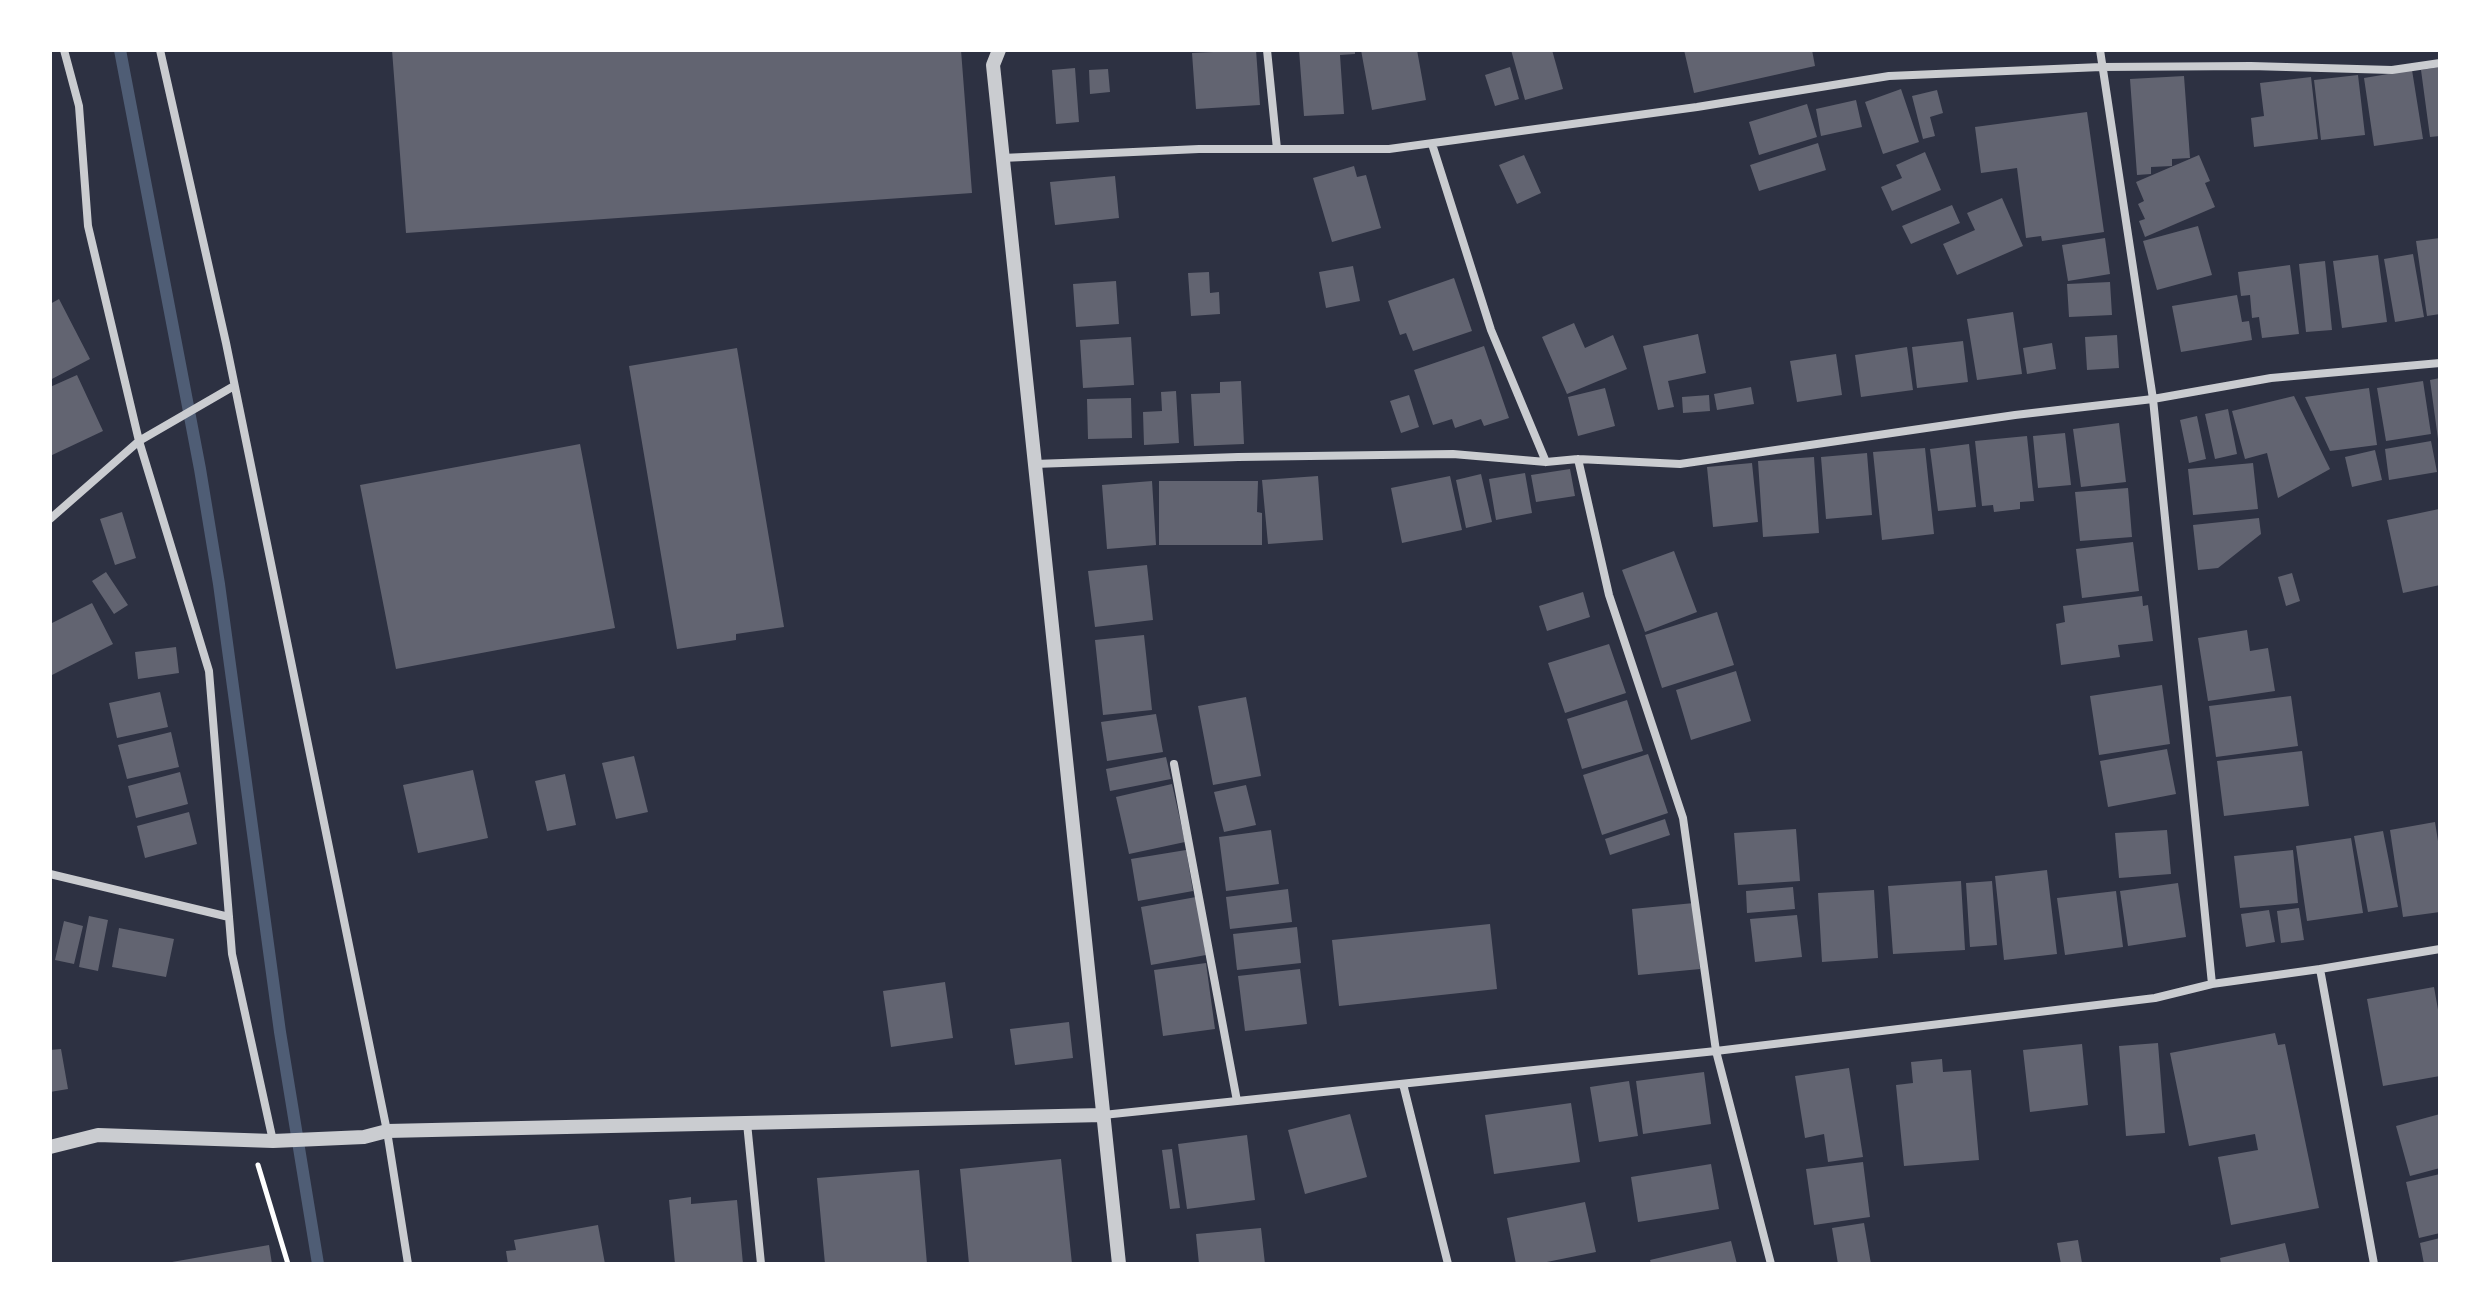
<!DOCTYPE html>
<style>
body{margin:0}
#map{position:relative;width:2490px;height:1314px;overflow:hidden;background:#2d3142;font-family:Karla,sans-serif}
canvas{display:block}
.frame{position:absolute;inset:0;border:52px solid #fff;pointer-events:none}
</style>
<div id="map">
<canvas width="2490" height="1314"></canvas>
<div class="frame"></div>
</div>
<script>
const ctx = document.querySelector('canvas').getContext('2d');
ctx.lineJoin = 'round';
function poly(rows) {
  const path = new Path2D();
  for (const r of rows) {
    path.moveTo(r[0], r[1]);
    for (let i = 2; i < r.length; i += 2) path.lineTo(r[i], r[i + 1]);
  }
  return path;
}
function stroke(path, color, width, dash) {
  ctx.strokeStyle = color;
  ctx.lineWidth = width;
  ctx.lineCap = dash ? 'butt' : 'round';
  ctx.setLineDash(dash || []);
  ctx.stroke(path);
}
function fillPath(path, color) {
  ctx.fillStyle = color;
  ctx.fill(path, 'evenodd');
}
stroke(poly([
 [120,50,200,469,219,584,280,1032,318,1264]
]), '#4f5d75', 12);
fillPath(poly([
 [392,50,961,50,972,193,406,233],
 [1256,50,1260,105,1196,109,1192,53],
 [1299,50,1355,50,1355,54,1340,55,1344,114,1304,116],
 [1361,50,1417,50,1426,100,1372,110],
 [1511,50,1552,50,1563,89,1525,100],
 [1684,50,1812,50,1815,66,1694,93],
 [1510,67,1519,99,1495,106,1485,75],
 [2440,67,2440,136,2430,137,2421,70],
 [1075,68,1079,122,1056,124,1052,70],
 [1108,69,1110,92,1090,94,1089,70],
 [2412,70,2423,139,2374,146,2364,78],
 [2358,75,2365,135,2321,140,2314,80],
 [2184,76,2190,158,2172,159,2172,166,2151,167,2151,174,2137,175,2130,79],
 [2311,77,2318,139,2254,147,2251,118,2264,116,2260,83],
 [1901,89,1919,142,1883,154,1865,102],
 [1937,90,1943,113,1930,117,1935,136,1923,139,1912,96],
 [1856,100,1862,127,1821,136,1816,109],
 [1807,104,1817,137,1759,155,1749,122],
 [2087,112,2104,232,2042,241,2041,236,2026,238,2017,168,1981,173,1975,127],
 [1818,143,1826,170,1759,191,1750,165],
 [1925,152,1941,190,1892,211,1881,187,1902,178,1896,165],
 [1524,155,1541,193,1517,204,1499,165],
 [2199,155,2210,181,2205,183,2215,207,2145,237,2139,221,2145,219,2138,204,2144,201,2136,182],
 [1354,166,1357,177,1366,175,1381,228,1332,242,1313,178],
 [1115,176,1119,218,1055,225,1050,182],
 [2002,198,2023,246,1957,275,1943,244,1975,230,1967,213],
 [1952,205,1960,223,1911,244,1902,226],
 [2198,226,2212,275,2157,290,2143,241],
 [2105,238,2110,274,2068,281,2062,245],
 [2440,238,2440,314,2427,316,2416,241],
 [2413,254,2424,317,2395,322,2384,259],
 [2378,255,2387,322,2342,328,2333,261],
 [2325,261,2332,330,2306,332,2299,264],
 [2290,265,2299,334,2262,338,2259,317,2252,318,2250,295,2241,296,2238,272],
 [1353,266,1360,301,1326,308,1319,272],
 [1209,272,1210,293,1219,292,1220,314,1191,316,1188,273],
 [1454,278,1472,331,1413,351,1406,333,1400,335,1388,301],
 [1116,281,1119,324,1076,327,1073,284],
 [2110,282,2112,315,2069,317,2067,284],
 [2237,295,2242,322,2249,321,2252,340,2181,352,2172,306],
 [59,299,90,359,50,380,50,304],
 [2013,312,2022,374,1977,380,1967,319],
 [1574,323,1585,348,1613,335,1627,369,1567,394,1542,337],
 [1698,334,1706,373,1668,381,1674,407,1658,410,1643,346],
 [2117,335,2119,368,2087,370,2085,337],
 [1131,337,1134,385,1083,388,1080,340],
 [1963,341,1968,382,1917,388,1912,347],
 [2052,343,2056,369,2027,374,2023,348],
 [1484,346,1509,418,1484,426,1481,419,1455,428,1452,419,1433,425,1414,370],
 [1907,347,1913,390,1861,397,1855,355],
 [737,348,784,627,736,634,736,640,677,649,629,366],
 [1836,354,1842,395,1797,402,1790,361],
 [77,375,103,431,50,456,50,387],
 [2440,378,2440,439,2438,439,2430,380],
 [1241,381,1244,444,1194,446,1191,394,1220,393,1220,382],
 [2423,381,2431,434,2386,441,2377,388],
 [1751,387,1754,404,1717,410,1714,394],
 [1605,388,1615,426,1578,436,1568,397],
 [2369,388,2377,445,2330,451,2305,397],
 [1176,391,1179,443,1144,445,1143,412,1162,411,1161,392],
 [1409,395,1419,427,1401,433,1390,401],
 [1709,395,1710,411,1683,413,1682,397],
 [2294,396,2330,469,2278,498,2267,453,2245,459,2232,411],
 [1131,398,1132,438,1088,439,1087,399],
 [2228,409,2237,454,2215,459,2205,414],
 [2197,416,2206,459,2189,463,2180,420],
 [2119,423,2126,482,2081,487,2073,429],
 [2065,433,2071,485,2038,488,2033,436],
 [2027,436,2034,501,2020,502,2020,509,1994,512,1993,505,1982,506,1975,441],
 [2431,441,2437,472,2389,480,2385,449],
 [580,444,615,628,396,669,360,485],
 [1969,444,1976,507,1938,511,1930,449],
 [1925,448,1934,534,1882,540,1873,452],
 [2375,450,2382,480,2352,487,2345,457],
 [1867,453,1872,515,1826,519,1821,457],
 [1814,457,1819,533,1763,537,1758,461],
 [1752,463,1758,522,1713,527,1707,467],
 [2253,463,2258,509,2193,515,2188,469],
 [1570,469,1575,496,1536,502,1531,475],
 [1525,473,1532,513,1496,520,1489,479],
 [1481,474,1492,522,1466,528,1456,480],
 [1318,476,1323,540,1268,544,1262,480],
 [1450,476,1462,530,1402,543,1391,488],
 [1152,481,1156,545,1107,549,1102,485],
 [1159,481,1258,481,1257,512,1262,513,1262,545,1159,545],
 [2128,488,2132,537,2080,541,2075,492],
 [2439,509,2440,585,2403,593,2387,520],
 [122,512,136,558,115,565,100,519],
 [2259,518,2261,534,2218,568,2198,570,2193,525],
 [2133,542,2139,591,2082,598,2076,549],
 [1674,551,1697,612,1645,632,1622,570],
 [1147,565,1153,620,1095,627,1088,571],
 [106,572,128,605,114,614,92,581],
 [2292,573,2300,601,2286,606,2278,577],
 [1583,592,1590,617,1547,631,1539,606],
 [2142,596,2143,606,2148,605,2153,641,2118,645,2120,657,2061,665,2056,624,2065,622,2063,606],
 [92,603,113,644,50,676,50,624],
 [1717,612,1734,665,1662,688,1645,635],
 [2247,630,2250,651,2268,648,2275,691,2208,701,2198,638],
 [1144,635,1152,710,1103,715,1095,640],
 [1609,644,1626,693,1565,713,1548,663],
 [176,647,179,673,138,679,135,652],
 [1736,671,1751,721,1691,740,1676,690],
 [2162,685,2170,744,2099,755,2090,696],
 [160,692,168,727,117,738,109,703],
 [2291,696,2298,746,2216,757,2209,706],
 [1246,697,1261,776,1213,785,1198,706],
 [1627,700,1643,751,1582,769,1567,719],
 [1156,714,1163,752,1107,761,1101,722],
 [171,732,179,767,127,779,118,745],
 [2167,749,2176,794,2108,807,2100,761],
 [2302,751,2309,806,2224,816,2217,761],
 [1648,754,1668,813,1602,835,1583,775],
 [634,756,648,812,616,819,602,763],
 [1166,757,1171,779,1110,791,1106,769],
 [473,770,488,838,418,853,403,785],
 [180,772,188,804,136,818,128,786],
 [565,774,576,825,547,831,535,781],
 [1172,784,1185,842,1129,854,1116,797],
 [1246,785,1256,825,1224,832,1214,792],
 [189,812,197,844,145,858,137,826],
 [1665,819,1670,835,1610,855,1605,839],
 [2435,822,2440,854,2440,912,2403,917,2390,830],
 [1796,829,1800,881,1738,885,1734,833],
 [1271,830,1279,884,1226,891,1219,837],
 [2167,830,2171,874,2119,878,2115,833],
 [2383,831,2398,907,2368,912,2354,836],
 [2351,838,2363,913,2307,921,2296,846],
 [1186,850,1193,891,1138,901,1131,859],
 [2293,850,2298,903,2240,908,2234,856],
 [2047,870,2057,954,2004,960,1995,876],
 [1961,881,1965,950,1893,954,1888,886],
 [1992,881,1997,945,1970,947,1966,883],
 [2178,883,2186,937,2128,946,2120,891],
 [1793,887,1795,909,1747,913,1746,891],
 [1288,889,1292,922,1230,929,1226,897],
 [1874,890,1878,958,1822,962,1818,893],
 [2116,891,2123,947,2065,955,2057,898],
 [1196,897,1206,955,1151,965,1141,907],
 [1694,903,1700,969,1638,975,1632,909],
 [2299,908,2304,940,2281,943,2277,911],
 [2269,910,2275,942,2246,947,2241,914],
 [1797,915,1802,957,1755,962,1750,919],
 [89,916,108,920,98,971,79,967],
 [64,921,83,926,74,964,55,960],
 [1490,924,1497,989,1339,1006,1332,940],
 [1297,927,1301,963,1237,970,1233,934],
 [119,928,174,939,166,977,112,967],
 [1206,963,1215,1029,1163,1036,1154,970],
 [1300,969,1307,1024,1245,1031,1238,976],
 [945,982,953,1038,891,1047,883,991],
 [2434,987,2440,1021,2440,1076,2383,1086,2367,999],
 [1069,1022,1073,1058,1015,1065,1010,1029],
 [2275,1033,2278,1045,2285,1044,2319,1208,2231,1225,2218,1157,2258,1150,2255,1134,2189,1146,2170,1053],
 [2158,1043,2165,1133,2126,1136,2119,1046],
 [2082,1044,2088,1105,2030,1112,2023,1050],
 [61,1049,68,1089,50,1092,50,1050],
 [1942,1059,1943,1072,1971,1070,1979,1160,1904,1166,1896,1085,1913,1083,1911,1062],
 [1849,1068,1863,1157,1828,1162,1824,1134,1805,1138,1795,1076],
 [1704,1072,1711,1124,1643,1134,1636,1081],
 [1629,1081,1638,1136,1599,1142,1590,1087],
 [1571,1103,1580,1162,1494,1174,1485,1115],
 [1350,1114,1367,1177,1305,1194,1288,1130],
 [2440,1114,2440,1168,2410,1176,2396,1126],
 [1247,1135,1255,1200,1187,1209,1178,1144],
 [1172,1149,1180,1208,1170,1209,1162,1150],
 [1061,1159,1072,1264,969,1264,960,1169],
 [1863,1162,1870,1217,1814,1225,1806,1169],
 [1711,1164,1719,1209,1638,1222,1631,1177],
 [919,1170,927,1264,825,1264,817,1178],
 [2440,1174,2440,1233,2419,1238,2406,1182],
 [691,1197,691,1204,737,1200,743,1264,675,1264,669,1200],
 [1585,1202,1596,1252,1537,1264,1516,1264,1507,1218],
 [1864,1223,1871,1264,1838,1264,1832,1228],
 [598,1225,605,1264,508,1264,506,1251,516,1250,514,1240],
 [1261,1228,1265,1264,1199,1264,1196,1234],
 [2440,1238,2440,1264,2424,1264,2420,1243],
 [2078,1240,2082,1263,2061,1264,2057,1243],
 [1731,1241,1737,1264,1651,1264,1650,1260],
 [2285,1243,2290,1264,2221,1264,2220,1258],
 [269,1245,272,1264,172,1264,172,1262]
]), '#626471');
stroke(poly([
 [258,1165,288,1264]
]), '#fff', 5);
stroke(poly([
 [64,50,79,106,88,226,139,441,209,671,232,954,273,1141],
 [160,50,226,343,387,1131,408,1264],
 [1267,50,1277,149],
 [2100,50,2153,399,2212,984],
 [1432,144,1491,330,1546,462],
 [1002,158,1199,149,1389,149,1697,107,1889,76,2101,67,2251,66,2392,70,2440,63],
 [1578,459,1609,595,1683,818,1716,1051,1771,1264],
 [1034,464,1238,457,1453,454,1546,462,1578,459,1680,464,2015,415,2153,399,2271,378,2440,363],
 [50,519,139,441,234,386],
 [1174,764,1237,1101],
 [50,874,229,917],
 [2320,969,2374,1264],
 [1403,1084,1448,1264],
 [1103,1115,1716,1051,2155,998,2212,984,2320,969,2440,949],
 [747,1123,761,1264]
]), '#caccd0', 8);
stroke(poly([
 [999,50,993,65,1119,1264],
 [50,1147,98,1135,273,1141,364,1137,387,1131,1103,1115]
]), '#caccd0', 14);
</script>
